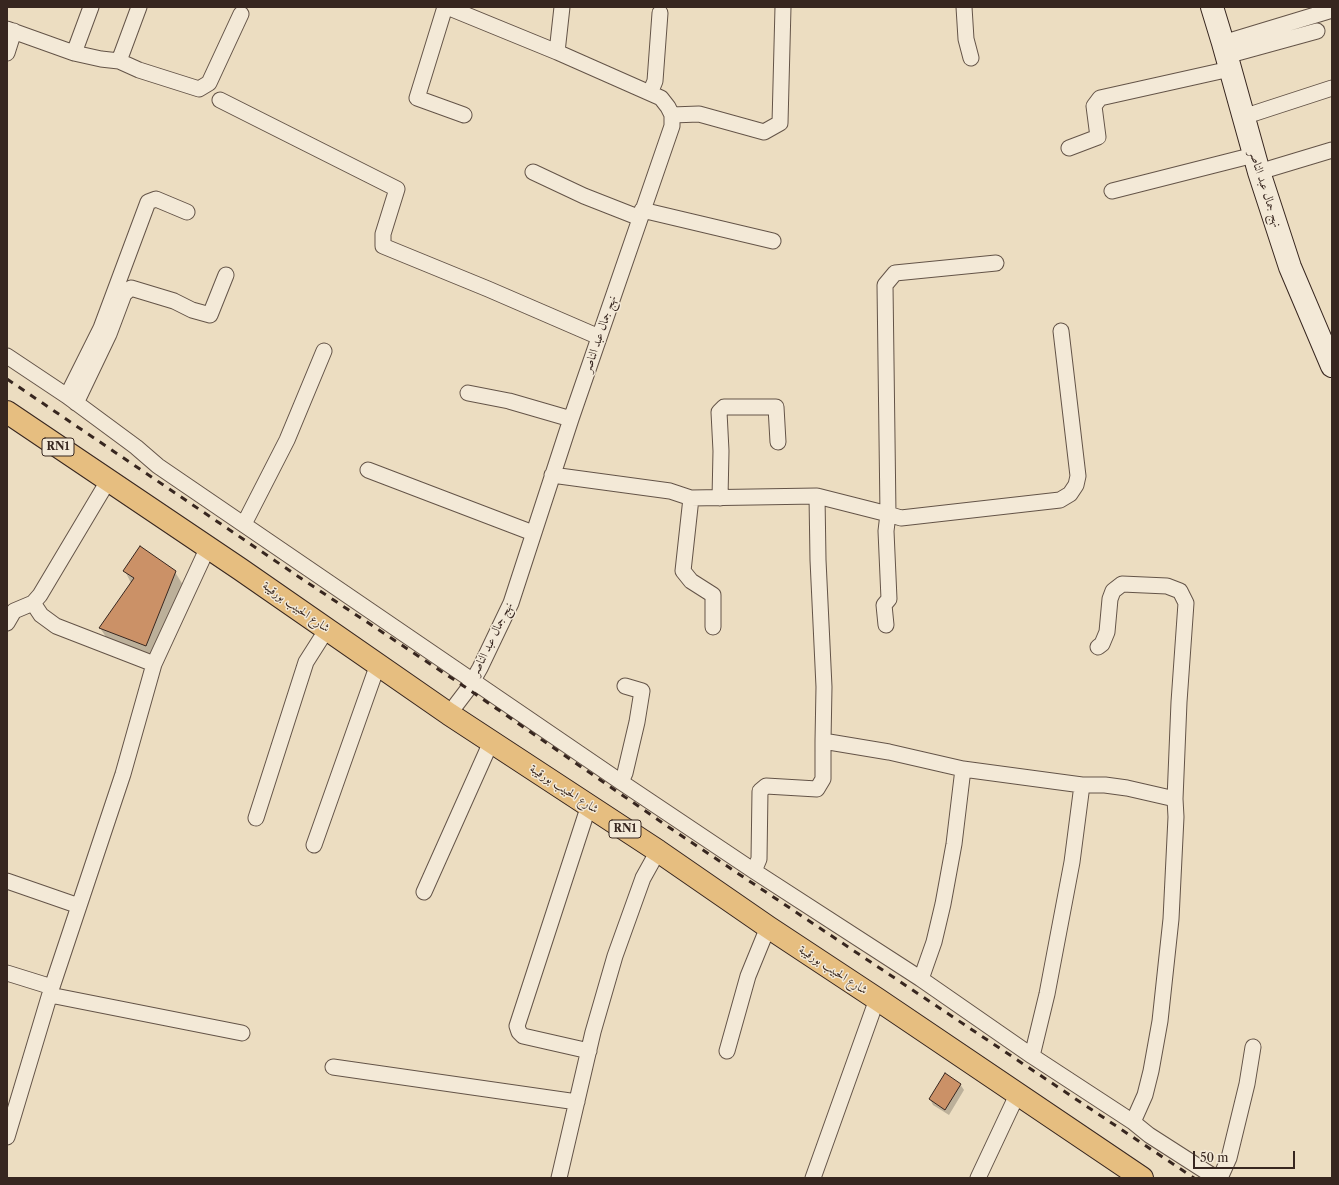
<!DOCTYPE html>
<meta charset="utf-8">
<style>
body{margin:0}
#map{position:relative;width:1339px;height:1185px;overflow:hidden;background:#ecddc1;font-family:"Libre Caslon Text",serif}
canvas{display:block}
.frame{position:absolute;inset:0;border:8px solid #37261f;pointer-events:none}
.scale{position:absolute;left:1193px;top:1151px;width:102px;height:18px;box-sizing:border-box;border:2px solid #37261f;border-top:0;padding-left:5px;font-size:12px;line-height:14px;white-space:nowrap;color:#37261f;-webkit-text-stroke:3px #f3e9d7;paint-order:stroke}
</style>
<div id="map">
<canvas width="1339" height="1185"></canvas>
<div class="frame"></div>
<div class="scale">50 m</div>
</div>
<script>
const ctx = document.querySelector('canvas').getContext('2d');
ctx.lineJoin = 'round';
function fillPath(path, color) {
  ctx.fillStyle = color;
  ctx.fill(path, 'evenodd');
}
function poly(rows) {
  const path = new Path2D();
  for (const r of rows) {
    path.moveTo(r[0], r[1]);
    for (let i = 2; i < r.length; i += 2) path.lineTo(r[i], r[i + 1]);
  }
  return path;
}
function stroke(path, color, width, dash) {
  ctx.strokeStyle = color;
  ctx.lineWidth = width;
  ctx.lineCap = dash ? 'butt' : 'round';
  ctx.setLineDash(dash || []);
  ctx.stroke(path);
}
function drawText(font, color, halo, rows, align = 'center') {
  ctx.font = font + ' "Libre Caslon Text",Amiri,serif';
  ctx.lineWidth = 3;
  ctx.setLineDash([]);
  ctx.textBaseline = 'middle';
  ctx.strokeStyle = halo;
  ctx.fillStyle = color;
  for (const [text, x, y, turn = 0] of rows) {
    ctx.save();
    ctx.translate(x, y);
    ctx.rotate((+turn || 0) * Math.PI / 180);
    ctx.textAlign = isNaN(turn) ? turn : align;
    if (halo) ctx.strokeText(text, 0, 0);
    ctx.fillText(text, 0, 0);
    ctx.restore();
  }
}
fillPath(poly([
 [125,571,175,572,183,585,153,658,108,640,100,628,131,583],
 [960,1084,964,1090,949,1115,933,1105,930,1099]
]), '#0003');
const building = poly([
 [140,546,176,571,146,646,99,628,134,578,123,571,140,546],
 [945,1073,961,1084,945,1110,929,1099,945,1073]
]);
fillPath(building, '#cb9167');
stroke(building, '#37261f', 1);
const street = poly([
 [445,7,417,98,464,115],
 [447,7,557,52],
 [964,7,966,39,971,58],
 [7,29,74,53,101,59,119,61,139,70,199,89,209,83,241,14],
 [1223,43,1332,10],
 [7,53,14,31],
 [74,53,91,7],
 [1226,56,1317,31],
 [119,61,139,7],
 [650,93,655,81,660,13],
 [220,100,397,189,383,234,383,246,488,289,599,337],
 [672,115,699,114,764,132,780,123,783,7],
 [1243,117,1332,88],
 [1069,148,1098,137,1094,106,1100,98,1230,69],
 [533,172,584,196,640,218],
 [1259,172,1332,150],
 [1112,191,1254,155],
 [642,210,773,241],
 [7,356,67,396,136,447,158,466,621,782,754,871,921,979,1032,1056,1133,1122,1149,1135,1216,1178],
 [468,393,509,401,571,419],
 [67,396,101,328,148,202,156,199,187,212],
 [76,403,109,334,124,294,131,288,174,301,192,310,210,315,226,275],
 [368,470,533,533],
 [552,475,670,491,691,498,817,496,888,514,901,518,1060,500,1070,494,1076,485,1078,476,1061,331],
 [817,496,818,560,824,687,823,741,889,752,963,769],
 [691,498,683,571,691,581,713,595,713,627],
 [720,498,721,451,719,412,724,407,776,407,778,442],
 [244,524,287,440,324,351],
 [33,603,41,615,56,626,154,664],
 [7,623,14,611,33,603,40,595,108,481],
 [886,625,884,605,889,599,886,531,888,514,885,285,895,273,996,263],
 [1098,647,1102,644,1107,632,1110,599,1113,591,1122,584,1167,586,1180,591,1186,603,1179,702,1175,799],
 [449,714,468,689,480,668,511,603,571,419,672,126,672,115,668,107,661,98,557,52,562,7],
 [621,782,625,773,637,722,642,691,625,686],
 [256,818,306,662,327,629],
 [314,845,378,664],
 [754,871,759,859,760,791,766,786,817,789,823,779,823,741],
 [7,881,79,906],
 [424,892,491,742],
 [7,973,52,987],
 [921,979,934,942,943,904,954,844,963,769,1082,785,1105,785,1127,788,1175,799,1176,817,1171,919,1160,1021,1151,1071,1145,1095,1133,1122],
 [50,995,242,1033],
 [589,1051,523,1036,519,1032,517,1026,589,805],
 [727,1051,748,976,768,927],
 [1032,1056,1047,994,1072,862,1082,785],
 [333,1067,577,1102],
 [7,1137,52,987,123,774,154,664,208,547],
 [559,1178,593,1032,615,956,643,878,658,851],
 [813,1178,877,999],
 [978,1178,1017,1095],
 [1220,1178,1229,1158,1247,1084,1253,1047]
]);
const secondary = poly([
 [1212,7,1223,43,1259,172,1290,267,1332,366]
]);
const primary = poly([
 [7,412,240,569,449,714,658,851,768,927,877,999,1142,1178]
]);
stroke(street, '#645448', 17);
stroke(secondary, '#37261f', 24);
stroke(primary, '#37261f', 24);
stroke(street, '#f3e9d7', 15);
stroke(secondary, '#f3e9d7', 22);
stroke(primary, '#e6be80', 22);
stroke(poly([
 [7,379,302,579,468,689,673,830,1194,1178]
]), '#37261f', 3, [7, 7]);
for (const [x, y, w] of [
 [58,447,32],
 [625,829,32]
]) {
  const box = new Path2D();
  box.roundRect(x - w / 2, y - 9, w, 18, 3);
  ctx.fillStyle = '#f3e9d7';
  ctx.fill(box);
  stroke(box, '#37261f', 1);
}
drawText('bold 11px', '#37261f', null, [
 ["RN1",58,447],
 ["RN1",625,829]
]);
drawText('12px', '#37261f', '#f3e9d7', [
 ["نهج جمال عبد الناصر",1265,189,72],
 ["نهج جمال عبد الناصر",600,334,-71],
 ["شارع الحبيب بورقيبة",296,607,35],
 ["نهج جمال عبد الناصر",492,639,-64],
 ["شارع الحبيب بورقيبة",564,789,33],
 ["شارع الحبيب بورقيبة",833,970,33]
]);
</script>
